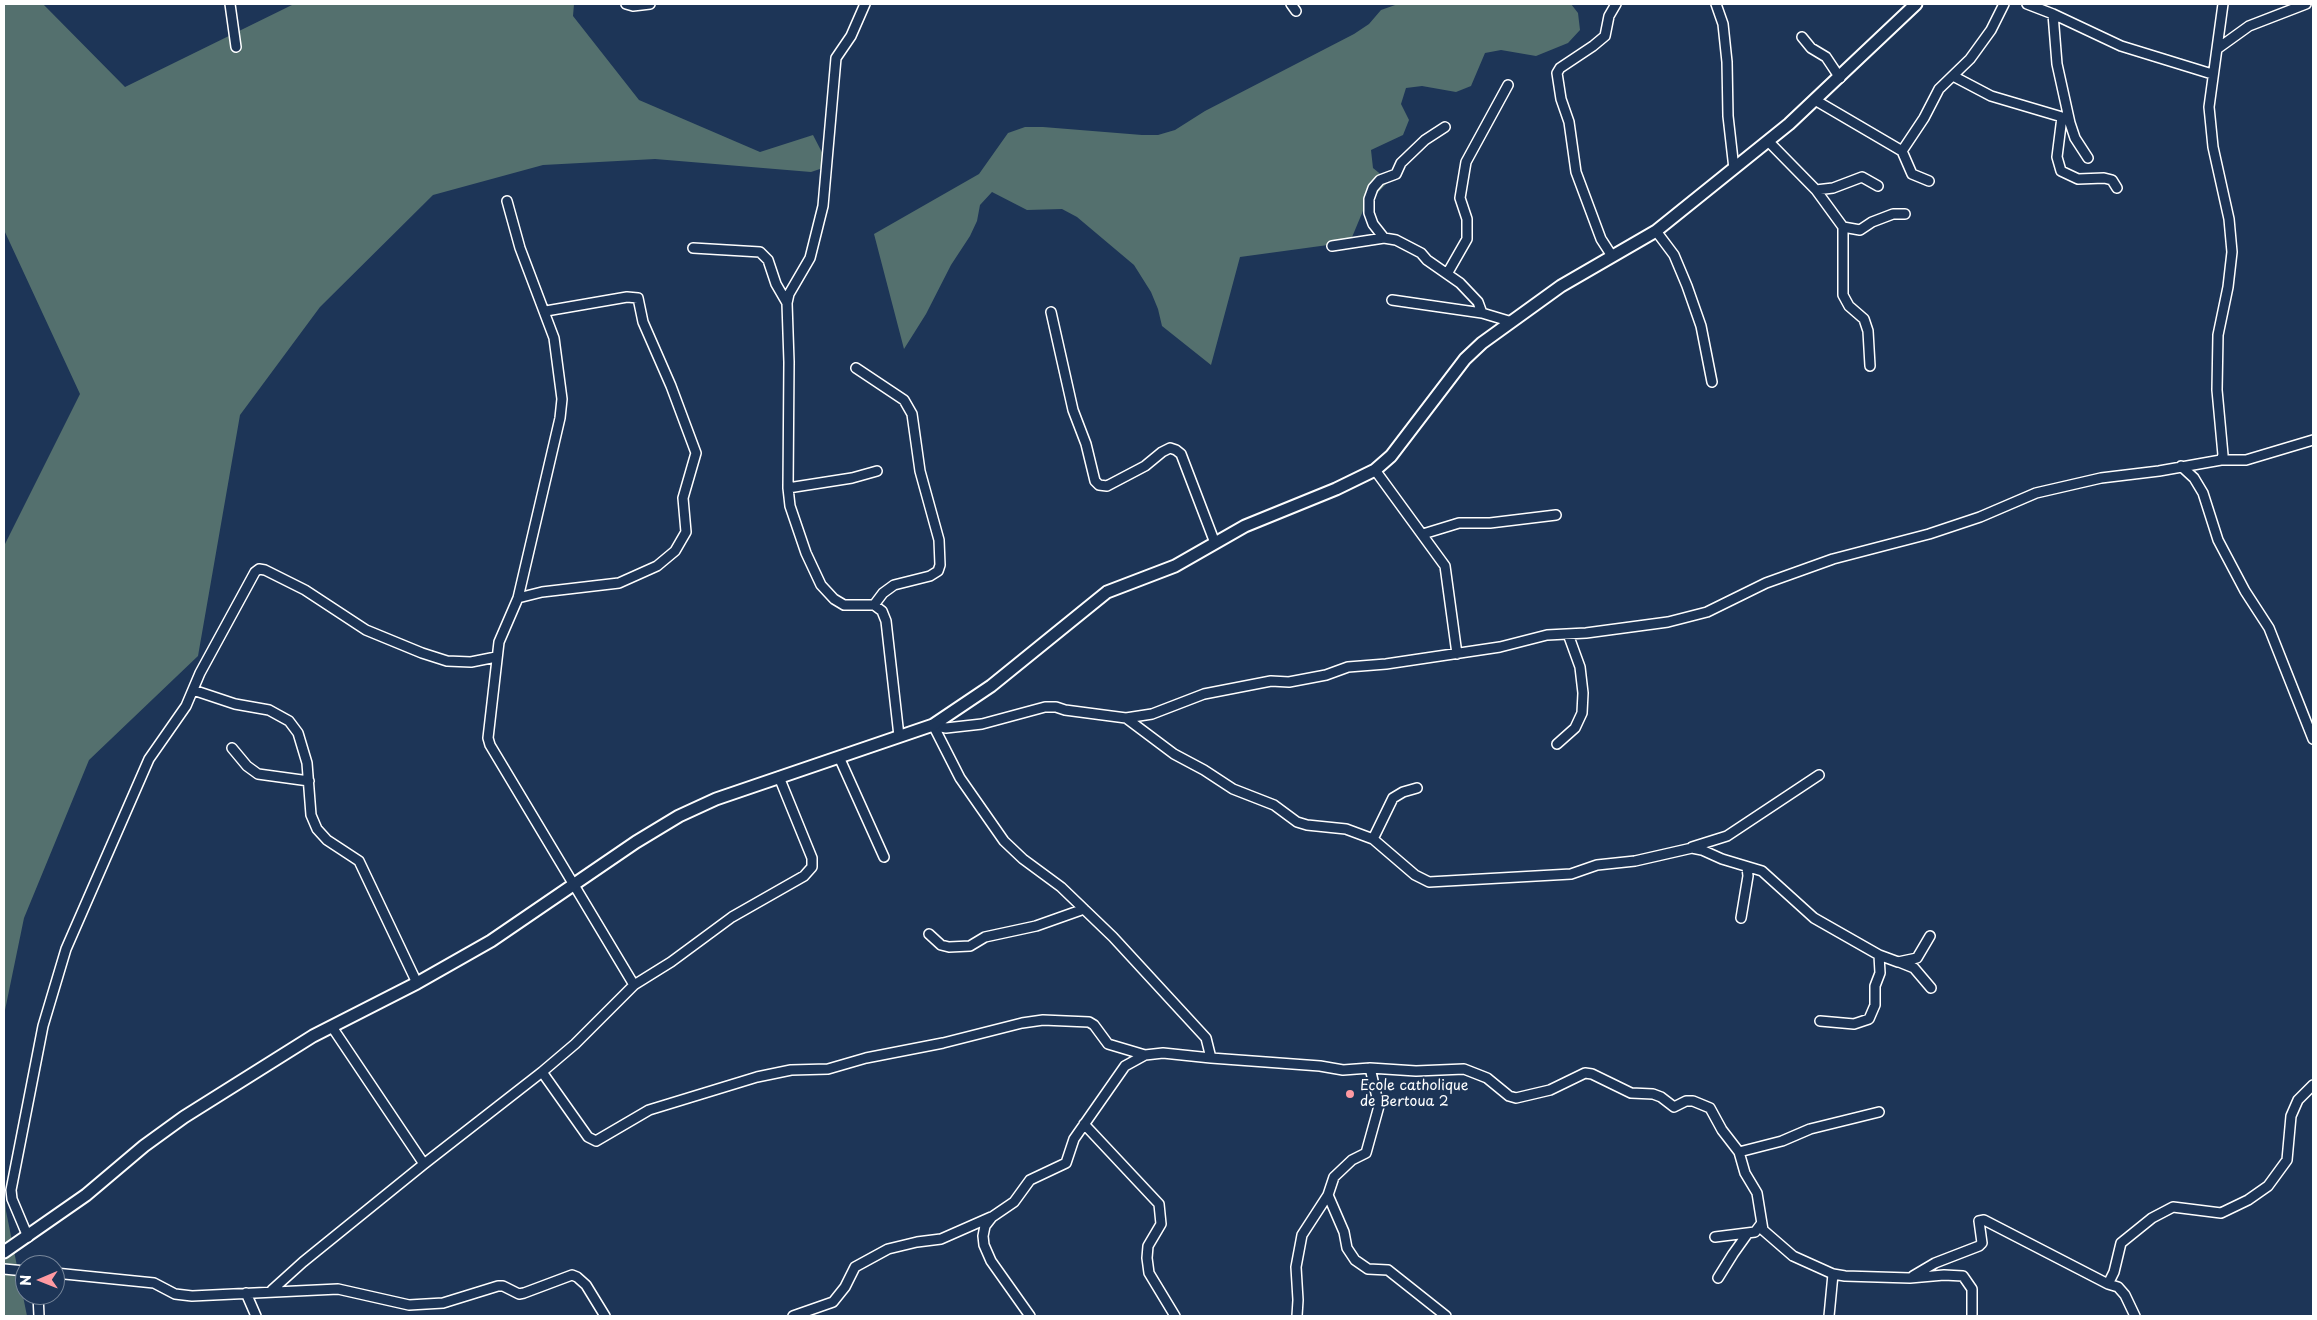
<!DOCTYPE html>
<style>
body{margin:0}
#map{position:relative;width:2317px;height:1320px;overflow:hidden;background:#1d3557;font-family:"Playpen Sans",sans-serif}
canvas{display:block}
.frame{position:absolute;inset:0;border:5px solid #fff;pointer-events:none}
.north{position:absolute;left:15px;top:1255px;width:50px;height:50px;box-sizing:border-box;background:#1d3557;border:1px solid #77869a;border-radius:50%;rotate:269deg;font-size:14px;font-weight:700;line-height:20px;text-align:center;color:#fff}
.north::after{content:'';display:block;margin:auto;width:18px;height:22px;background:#ff9aa2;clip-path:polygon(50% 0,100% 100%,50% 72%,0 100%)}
</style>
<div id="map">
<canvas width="2317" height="1320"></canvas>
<div class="frame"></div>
<div class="north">N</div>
</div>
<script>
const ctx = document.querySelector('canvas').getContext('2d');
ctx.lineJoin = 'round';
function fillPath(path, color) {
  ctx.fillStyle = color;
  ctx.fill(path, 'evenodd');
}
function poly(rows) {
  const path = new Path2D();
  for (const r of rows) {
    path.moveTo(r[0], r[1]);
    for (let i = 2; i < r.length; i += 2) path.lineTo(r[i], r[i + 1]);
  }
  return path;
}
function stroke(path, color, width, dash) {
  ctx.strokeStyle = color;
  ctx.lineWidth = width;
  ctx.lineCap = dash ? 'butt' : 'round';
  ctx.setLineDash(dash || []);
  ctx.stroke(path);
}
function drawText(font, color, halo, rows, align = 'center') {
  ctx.font = font + ' "Playpen Sans",sans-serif';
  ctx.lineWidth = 4;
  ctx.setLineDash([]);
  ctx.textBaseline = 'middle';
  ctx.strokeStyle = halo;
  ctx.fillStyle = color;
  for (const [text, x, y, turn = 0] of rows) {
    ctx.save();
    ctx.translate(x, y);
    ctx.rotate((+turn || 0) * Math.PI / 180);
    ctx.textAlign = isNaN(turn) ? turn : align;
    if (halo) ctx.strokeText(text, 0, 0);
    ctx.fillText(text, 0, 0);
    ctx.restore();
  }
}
fillPath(poly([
 [4,4,43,4,125,87,294,4,574,4,573,16,639,100,760,152,813,135,829,166,811,172,655,159,543,165,433,195,320,307,240,415,198,656,89,760,24,918,4,1015,4,546,80,394,4,230],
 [1398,4,1571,4,1578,13,1580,30,1568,43,1536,56,1501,50,1485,53,1471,86,1456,92,1422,86,1406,88,1401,104,1409,120,1403,135,1371,150,1373,168,1389,181,1365,206,1350,242,1240,257,1211,365,1162,326,1158,309,1151,292,1134,265,1077,217,1062,209,1027,210,992,192,980,205,977,221,970,236,951,265,926,314,904,349,874,234,979,174,1008,133,1025,127,1043,127,1142,135,1158,135,1175,130,1205,111,1354,34,1369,24,1381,10],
 [4,1187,6,1211,27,1316,4,1316]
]), '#54706e');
const street = poly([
 [230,4,236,47],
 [626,4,633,6,650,4],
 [865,4,851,36,836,58,823,206,810,258,789,294,787,303,789,362,788,488,790,506,806,553,821,585,834,599,844,605,874,605,882,611,886,621,899,736],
 [1291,4,1296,11],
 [1716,4,1723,24,1727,62,1728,116,1734,169],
 [2027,4,2053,14,2121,46,2212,74],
 [2053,14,2057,64,2070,123,2075,138,2088,158],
 [1802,37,1811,48,1826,57,1840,78],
 [2217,49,2249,26,2306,4],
 [1953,76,1991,96,2062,117,2057,157,2061,171,2078,179,2104,178,2112,180,2117,188],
 [1815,100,1902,151,1912,174,1929,181],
 [1768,141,1816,190,1843,227,1843,295,1849,306,1864,319,1868,331,1870,366],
 [1902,151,1924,118,1939,89,1970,59,1991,30,2004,4],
 [1816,190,1833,188,1862,177,1878,186],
 [507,201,520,248,554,338,562,399,560,418,518,598,499,642,488,738,490,745,634,985],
 [1843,227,1860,230,1872,222,1893,214,1905,214],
 [1656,231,1674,255,1687,286,1701,326,1712,382],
 [1384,238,1373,224,1369,213,1369,199,1373,188,1380,180,1396,174,1401,163,1425,140,1445,127],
 [1332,246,1384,238,1396,240,1421,253,1427,260,1460,283,1478,302,1482,313],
 [693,248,760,252,768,260,776,284,787,303],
 [1612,256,1601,239,1576,172,1569,122,1561,99,1557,73,1560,68,1593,46,1605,36,1609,16,1616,4],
 [1447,274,1467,239,1467,219,1460,198,1466,162,1508,85],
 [1392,300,1482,313,1512,322],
 [1051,312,1073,410,1086,444,1095,481,1099,485,1107,486,1145,466,1162,452,1170,448,1176,450,1181,454,1215,543],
 [856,368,904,400,912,414,920,471,939,540,940,565,938,571,930,576,894,585,883,593,874,605],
 [2221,460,2223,455,2217,390,2218,335,2228,287,2232,252,2229,219,2213,147,2209,107,2223,4],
 [2181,466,2194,478,2203,493,2218,540,2245,591,2269,628,2313,739],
 [1375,470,1445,566,1457,654],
 [788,488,852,478,877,471],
 [1423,534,1459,523,1490,523,1556,515],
 [518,598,542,592,619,583,657,566,675,551,686,532,683,498,696,453,671,386,643,322,638,298,627,297,546,311],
 [193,690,235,704,269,710,289,721,298,733,307,763,311,815,317,829,327,840,359,861,417,983],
 [1126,718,1174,754,1204,770,1233,789,1274,805,1297,822,1307,825,1346,829,1373,839,1415,875,1429,882,1571,874,1597,865,1635,861,1692,848,1702,850,1722,859,1762,871,1814,918,1879,955,1898,962,1917,958,1930,936],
 [933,725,946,728,982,724,1045,707,1056,707,1065,710,1126,718,1152,714,1204,694,1271,681,1289,682,1326,675,1348,667,1386,664,1500,647,1547,635,1586,633,1668,622,1707,612,1766,583,1833,559,1929,534,1980,517,2036,493,2101,478,2159,471,2221,460,2246,460,2313,440],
 [933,725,960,778,1004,841,1023,859,1061,887,1113,937,1206,1038,1211,1058,1163,1053,1145,1055,1125,1066,1074,1139,1066,1163,1030,1180,1014,1202,992,1217,985,1226,983,1236,984,1245,991,1261,1030,1316],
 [1557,744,1575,728,1582,713,1583,693,1580,667,1568,634],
 [232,748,247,766,258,774,309,781],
 [839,757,884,857],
 [1373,839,1393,798,1403,792,1417,788],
 [1692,847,1727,836,1819,775],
 [1741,918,1748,876,1747,867],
 [929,934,941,945,949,947,970,946,985,937,1036,926,1084,909],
 [1899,962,1914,968,1931,988],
 [1820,1021,1854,1024,1869,1019,1875,1005,1875,986,1880,973,1879,955],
 [332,1027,424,1164],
 [1211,1058,1320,1066,1343,1070,1370,1068,1416,1071,1464,1069,1487,1078,1509,1096,1516,1098,1550,1090,1585,1073,1592,1074,1631,1093,1653,1094,1661,1097,1674,1107,1686,1101,1693,1101,1710,1108,1722,1130,1739,1152,1745,1173,1757,1193,1763,1230,1793,1256,1833,1274,1845,1276,1910,1278,1944,1275,1963,1276,1972,1289,1972,1316],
 [542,1072,588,1137,596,1141,649,1110,757,1077,791,1070,828,1069,866,1058,943,1043,1022,1023,1043,1020,1089,1022,1094,1025,1108,1044,1145,1055],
 [1084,1124,1159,1204,1161,1224,1148,1246,1147,1258,1149,1273,1175,1316],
 [1739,1152,1782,1141,1810,1129,1879,1112],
 [1328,1195,1344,1232,1347,1248,1355,1260,1368,1269,1388,1270,1446,1316],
 [28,1237,12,1199,11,1190,43,1026,66,949,149,759,186,706,200,673,255,572,259,569,265,570,305,590,366,630,422,653,447,661,471,662,496,657],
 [1715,1237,1755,1232,1761,1224],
 [4,1269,25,1271],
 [55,1273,154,1283,175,1294,192,1296,338,1289,409,1305,443,1303,498,1286,503,1286,519,1294,524,1293,572,1275,577,1277,586,1285,605,1316],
 [1913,1276,1935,1263,1979,1246,1982,1243,1979,1221,1984,1220,2108,1284,2118,1287,2125,1295,2135,1316],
 [1718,1278,1733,1254,1748,1233],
 [2108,1284,2114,1272,2121,1243,2152,1218,2173,1207,2221,1213,2248,1200,2268,1186,2287,1160,2291,1116,2298,1100,2313,1085],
 [272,1290,303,1262,424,1164,542,1072,575,1044,634,985,671,962,732,917,804,876,812,867,812,858,779,777],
 [246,1293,256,1316],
 [38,1295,39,1316],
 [793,1316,833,1302,845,1287,855,1267,888,1249,917,1242,941,1239,991,1217],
 [1297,1316,1298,1300,1296,1267,1302,1235,1328,1195,1334,1177,1352,1160,1366,1153,1379,1106,1370,1068],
 [1829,1316,1833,1274]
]);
const secondary = poly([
 [4,1252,86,1195,144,1146,184,1117,313,1036,417,983,491,941,636,842,679,816,716,799,933,725,991,686,1107,592,1175,566,1245,526,1336,489,1375,470,1391,456,1465,359,1482,343,1561,286,1656,231,1789,124,1916,4]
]);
stroke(street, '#fff', 12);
stroke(secondary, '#fff', 15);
stroke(street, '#1d3557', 9);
stroke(secondary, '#1d3557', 11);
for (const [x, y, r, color] of [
 [1350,1094,5,"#ff9aa2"]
]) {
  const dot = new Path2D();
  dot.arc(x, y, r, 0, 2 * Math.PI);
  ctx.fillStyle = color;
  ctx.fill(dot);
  stroke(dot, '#1d3557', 2);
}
drawText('14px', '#fff', '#1d3557', [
 ["Ecole catholique",1360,1086],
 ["de Bertoua 2",1360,1102]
], 'left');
</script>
